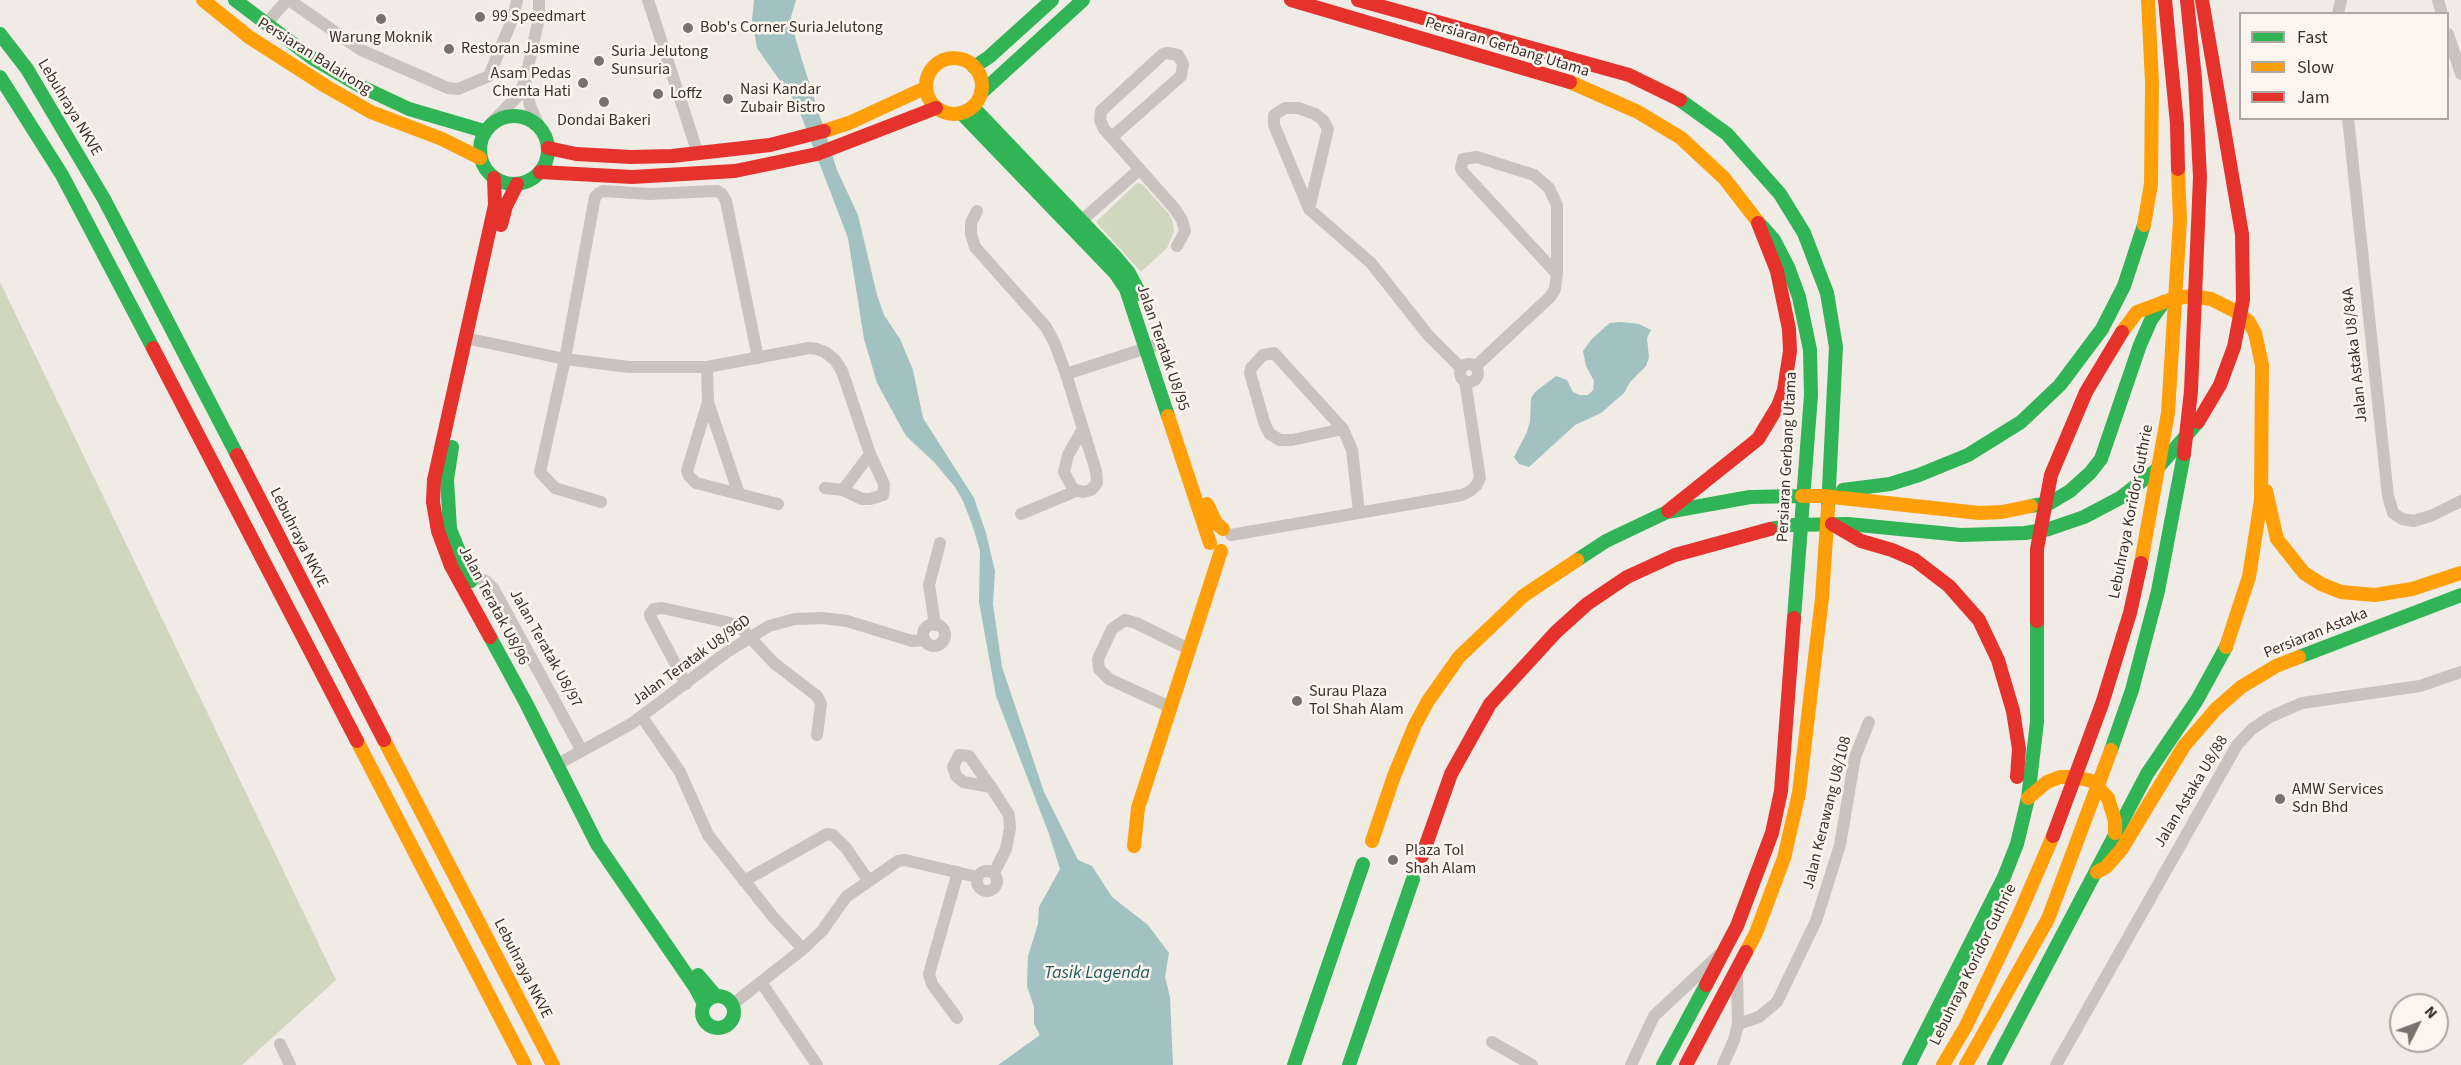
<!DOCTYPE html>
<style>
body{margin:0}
#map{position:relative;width:2461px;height:1065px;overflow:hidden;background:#f0ebe5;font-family:"Source Sans 3",sans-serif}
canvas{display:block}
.legend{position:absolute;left:2239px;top:12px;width:210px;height:108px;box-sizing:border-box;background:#fbf5ee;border:2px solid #aea6a0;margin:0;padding:8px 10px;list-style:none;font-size:18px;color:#3b302b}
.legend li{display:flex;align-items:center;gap:12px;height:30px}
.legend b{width:30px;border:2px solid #aea6a0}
.north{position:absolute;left:2389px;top:993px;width:60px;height:60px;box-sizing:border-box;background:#fbf5ee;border:2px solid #aea6a0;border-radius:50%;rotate:48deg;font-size:16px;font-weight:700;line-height:24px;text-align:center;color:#3b302b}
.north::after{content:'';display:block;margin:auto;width:21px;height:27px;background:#7a716c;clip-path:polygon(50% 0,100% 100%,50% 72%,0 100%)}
</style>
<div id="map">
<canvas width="2461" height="1065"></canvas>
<ul class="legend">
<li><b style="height:8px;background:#30b455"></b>Fast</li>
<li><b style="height:8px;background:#ff9f0a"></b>Slow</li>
<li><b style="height:8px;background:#e5322d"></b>Jam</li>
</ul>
<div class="north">N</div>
</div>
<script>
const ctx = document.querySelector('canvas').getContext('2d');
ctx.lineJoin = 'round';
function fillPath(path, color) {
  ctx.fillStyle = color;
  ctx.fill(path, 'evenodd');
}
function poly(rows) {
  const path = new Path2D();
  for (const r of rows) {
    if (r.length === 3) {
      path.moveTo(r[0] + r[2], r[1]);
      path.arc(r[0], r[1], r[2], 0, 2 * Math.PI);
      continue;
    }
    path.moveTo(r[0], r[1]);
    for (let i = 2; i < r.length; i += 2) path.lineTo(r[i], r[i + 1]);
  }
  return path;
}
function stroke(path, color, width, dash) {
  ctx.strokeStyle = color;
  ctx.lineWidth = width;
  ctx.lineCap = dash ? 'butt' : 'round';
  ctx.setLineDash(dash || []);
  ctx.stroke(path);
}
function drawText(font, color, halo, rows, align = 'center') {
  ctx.font = font + ' "Source Sans 3",sans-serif';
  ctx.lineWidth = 5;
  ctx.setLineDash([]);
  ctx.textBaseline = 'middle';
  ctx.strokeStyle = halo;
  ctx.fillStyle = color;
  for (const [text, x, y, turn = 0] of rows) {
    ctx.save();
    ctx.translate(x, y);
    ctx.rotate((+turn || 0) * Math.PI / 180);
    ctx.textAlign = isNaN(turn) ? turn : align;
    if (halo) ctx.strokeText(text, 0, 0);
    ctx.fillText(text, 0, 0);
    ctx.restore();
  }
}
fillPath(poly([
 [1137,183,1142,184,1169,214,1173,222,1174,232,1167,248,1141,272,1096,222],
 [0,282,336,980,242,1065,0,1065]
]), '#d1d6bf');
fillPath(poly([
 [754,0,796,0,791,17,792,26,801,57,837,170,858,215,877,295,884,315,900,339,913,370,923,418,974,498,986,533,995,571,993,604,1002,667,1044,792,1078,860,1092,866,1112,897,1148,925,1169,953,1165,977,1170,997,1173,1065,998,1065,1040,1035,1034,1024,1034,1007,1027,986,1028,956,1038,924,1039,907,1060,869,1049,834,996,696,979,602,980,551,973,527,963,501,955,487,934,462,906,436,877,383,864,339,848,238,797,105,757,48,752,20],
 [1621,322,1639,324,1651,330,1647,338,1649,358,1646,366,1630,382,1624,393,1601,413,1575,425,1529,467,1519,464,1514,457,1527,432,1530,421,1531,398,1535,392,1556,376,1567,380,1573,392,1580,395,1588,395,1593,390,1594,381,1586,366,1583,351,1591,340,1605,327,1610,323]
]), '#a1c2c1');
stroke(poly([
 [289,0,361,50,448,88,458,89,489,76,514,15,517,0],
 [648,0,698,154],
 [2438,0,2442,14],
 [2338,14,2341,0],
 [266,24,287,0],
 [2448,34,2461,74],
 [526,84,530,106,540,128],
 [2348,118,2388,496,2393,513,2402,519,2414,521,2433,515,2461,501],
 [491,123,520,94,526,77,539,18,539,0],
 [1112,137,1181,76,1183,64,1178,55,1167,53,1163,54,1101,111,1100,120,1104,129,1175,209,1182,220,1185,231,1177,246],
 [1309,209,1328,129,1323,120,1315,114,1298,108,1285,108,1274,115,1274,125,1309,209,1371,263,1428,335,1461,368],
 [977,211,971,223,971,234,975,247,1046,327,1055,344,1066,374,1083,429,1096,471,1097,483,1091,490,1083,492,1073,489,1064,472,1068,455,1083,429],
 [1081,221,1140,169],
 [465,338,565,359,629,367,707,367,809,348,817,349,825,352,835,360,842,371,870,454,884,484,883,495,870,499,862,499,843,490,870,454],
 [1469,373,9],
 [1476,366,1550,297,1555,289,1557,274,1557,205,1549,188,1534,175,1477,157,1463,159,1461,168,1463,172,1557,274],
 [707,367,708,402,739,494,696,483,689,476,687,471,708,402],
 [1066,374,1156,345],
 [1343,429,1292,440,1280,440,1270,434,1265,425,1250,373,1251,368,1263,355,1274,353,1343,429,1352,450,1359,512],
 [825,488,843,490],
 [739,494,778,504],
 [601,502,555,488,540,472,565,359,595,197,599,193,603,191,649,194,717,191,722,194,726,201,758,358],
 [1021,514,1076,491],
 [1231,535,1462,495,1470,491,1476,486,1480,478,1465,381],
 [468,575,486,581,493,588,582,751],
 [934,635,11],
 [935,625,929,585,940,543],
 [686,684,651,618,650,614,654,609,662,608,731,623,742,629,774,663,817,696,821,704,817,735],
 [1170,707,1109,679,1099,669,1098,659,1112,629,1125,620,1136,623,1189,649],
 [642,717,680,772,708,835,774,918,803,949],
 [959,755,969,756,991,787,963,782,956,776,953,767,959,755],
 [556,765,631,724,727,652,769,626,795,619,822,618,847,621,912,641,925,640],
 [991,787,1009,815,1010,828,1006,849,994,873],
 [987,881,10],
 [744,881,827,834,833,835,846,848,868,880],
 [761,982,817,1065],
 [733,1004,803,949,822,931,846,897,898,861,905,860,977,877],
 [957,1018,932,984,929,974,958,872],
 [1738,1024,1759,1017,1777,1002,1816,921,1840,845,1855,757,1869,722],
 [1492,1042,1532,1065],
 [280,1044,290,1065],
 [1631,1065,1654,1016,1719,955],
 [1723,1065,1734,1040,1738,1024,1737,972],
 [2056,1065,2237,745,2252,729,2270,717,2302,703,2420,686,2461,672]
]), '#c9c3be', 12);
stroke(poly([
 [235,0,312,58,360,86,409,109,484,131],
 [0,34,27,69,104,199,237,455],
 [974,67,989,57,1052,0],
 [0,77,62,175,153,348],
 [981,93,1083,0],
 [1680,100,1727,134,1780,194,1804,233,1827,293,1836,347,1828,508],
 [973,107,1114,255,1129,273,1140,294],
 [962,114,1116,274,1126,289,1168,416],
 [514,150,34],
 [1758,222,1774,240,1788,267,1799,297,1810,350,1811,395,1794,618],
 [452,447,447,480,450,529,471,581],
 [1843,490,1890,484,1919,475,1968,455,2021,422,2060,385,2102,329,2124,286,2144,225],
 [2031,506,2050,503,2070,491,2090,473,2101,459,2140,345,2151,320,2164,302],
 [1770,529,1790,525,1848,524,1961,535,2025,533,2049,529,2084,517,2120,498,2155,471,2198,422],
 [1577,560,1606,541,1667,512,1750,497,1802,496],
 [490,637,526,703,597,844,695,987,704,1004],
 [2299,657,2461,595],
 [2111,750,2132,690,2158,591,2184,454],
 [698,975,716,996],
 [718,1012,16],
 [1294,1065,1363,864],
 [1349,1065,1413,879],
 [1663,1065,1706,985],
 [1909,1065,2004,877,2017,844,2028,798,2037,722,2037,621],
 [1994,1065,2147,774,2197,700,2226,647]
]), '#30b455', 14);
stroke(poly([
 [203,0,249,37,327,87,371,112,442,139,480,158],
 [954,86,28],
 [1570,82,1638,112,1681,138,1724,178,1758,222],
 [824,131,849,123,925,88],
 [2144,225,2151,184,2152,83,2148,0],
 [2122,332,2137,312,2172,299,2191,296,2211,299,2237,312,2249,322,2255,333,2262,365,2261,500,2249,577,2226,647],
 [1168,416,1210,543],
 [2266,491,2277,539,2304,573,2321,584,2341,592,2375,595,2412,589,2461,573],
 [1802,496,1823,496,1979,513,2002,512,2031,506],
 [1207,504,1216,523,1223,529],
 [2141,563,2168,413,2180,220,2178,169],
 [384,740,553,1065],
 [357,741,525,1065],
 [2028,798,2047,782,2060,777,2075,777,2092,781,2108,798,2115,821,2115,833],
 [1372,841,1394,776,1415,725,1428,701,1459,657,1523,596,1577,560],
 [1134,846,1138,808,1221,551],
 [2097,872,2106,867,2121,850,2184,746,2216,709,2241,687,2276,666,2299,657],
 [1746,952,1756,933,1784,858,1799,793,1822,598,1828,508],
 [1943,1065,1966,1026,2018,917,2053,836],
 [1966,1065,2048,919,2111,750]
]), '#ff9f0a', 14);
stroke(poly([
 [1291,0,1570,82],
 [1358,0,1629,75,1680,100],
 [2165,0,2177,124,2178,169],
 [548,148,576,154,631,157,672,156,770,145,824,131],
 [540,172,632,177,735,171,817,154,936,108],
 [501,225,506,206,517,184],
 [153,348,357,741],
 [2198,422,2220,385,2234,347,2243,300,2242,234,2202,0],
 [2184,454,2191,391,2200,177,2195,79,2187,0],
 [237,455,384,740],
 [1668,511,1758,439,1778,406,1784,390,1790,351,1789,329,1777,271,1758,223],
 [1832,524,1861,541,1892,550,1915,560,1949,586,1979,620,1998,660,2013,711,2019,749,2017,777],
 [2037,621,2037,549,2051,475,2086,392,2122,332],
 [490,637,451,566,438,531,433,502,434,480,495,205,494,178],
 [2053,836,2102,704,2130,613,2141,563],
 [1422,856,1451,774,1490,704,1556,632,1587,604,1627,577,1675,555,1770,529],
 [1706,985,1737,926,1772,833,1781,791,1794,618],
 [1686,1065,1746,952]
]), '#e5322d', 14);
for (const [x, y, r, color] of [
 [480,17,6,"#7a716c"],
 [381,19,6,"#7a716c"],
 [688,28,6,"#7a716c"],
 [449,49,6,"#7a716c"],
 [599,61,6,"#7a716c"],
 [583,83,6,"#7a716c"],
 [658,94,6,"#7a716c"],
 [728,99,6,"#7a716c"],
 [604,102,6,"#7a716c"],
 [1297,701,6,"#7a716c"],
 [2280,799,6,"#7a716c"],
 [1393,860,6,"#7a716c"]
]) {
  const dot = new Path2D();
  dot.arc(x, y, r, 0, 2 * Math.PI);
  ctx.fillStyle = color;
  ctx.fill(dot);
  stroke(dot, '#fbf5ee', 2);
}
drawText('16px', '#3b302b', '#fbf5ee', [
 ["99 Speedmart",492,17],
 ["Bob's Corner SuriaJelutong",700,28],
 ["Warung Moknik",381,38,"center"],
 ["Restoran Jasmine",461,49],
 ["Suria Jelutong",611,52],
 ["Sunsuria",611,70],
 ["Asam Pedas",571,74,"right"],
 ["Chenta Hati",571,92,"right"],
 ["Nasi Kandar",740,90],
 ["Zubair Bistro",740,108],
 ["Loffz",670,94],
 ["Dondai Bakeri",604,121,"center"],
 ["Surau Plaza",1309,692],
 ["Tol Shah Alam",1309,710],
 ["AMW Services",2292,790],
 ["Sdn Bhd",2292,808],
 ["Plaza Tol",1405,851],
 ["Shah Alam",1405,869]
], 'left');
drawText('16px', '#3b302b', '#fbf5ee', [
 ["Persiaran Gerbang Utama",1507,48,17],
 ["Persiaran Balairong",314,57,32],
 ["Lebuhraya NKVE",69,108,59],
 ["Jalan Teratak U8/95",1162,348,71],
 ["Jalan Astaka U8/84A",2356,355,-96],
 ["Persiaran Gerbang Utama",1788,457,-87],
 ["Lebuhraya Koridor Guthrie",2132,512,-79],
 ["Lebuhraya NKVE",298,538,63],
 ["Jalan Teratak U8/96",493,606,62],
 ["Persiaran Astaka",2316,634,-22],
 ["Jalan Teratak U8/97",545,649,61],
 ["Jalan Teratak U8/96D",692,661,-36],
 ["Jalan Astaka U8/88",2192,792,-59],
 ["Jalan Kerawang U8/108",1828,813,-76],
 ["Lebuhraya Koridor Guthrie",1974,965,-64],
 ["Lebuhraya NKVE",522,969,63]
]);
drawText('italic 18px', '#1f5a5e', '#fbf5ee', [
 ["Tasik Lagenda",1097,974]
]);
</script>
